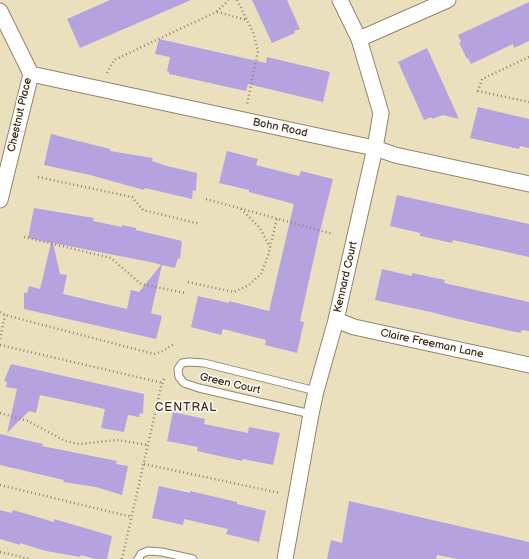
<!DOCTYPE html>
<style>
body{margin:0}
canvas{display:block;background:#ebe0bd}
</style>
<canvas width="529" height="559"></canvas>
<script>
const ctx = document.querySelector('canvas').getContext('2d');
ctx.lineJoin = 'round';
function fillPath(path, color) {
  ctx.fillStyle = color;
  ctx.fill(path, 'evenodd');
}
function poly(rows) {
  const path = new Path2D();
  for (const r of rows) {
    path.moveTo(r[0], r[1]);
    for (let i = 2; i < r.length; i += 2) path.lineTo(r[i], r[i + 1]);
  }
  return path;
}
function stroke(path, color, width, dash) {
  ctx.strokeStyle = color;
  ctx.lineWidth = width;
  ctx.lineCap = dash ? 'butt' : 'round';
  ctx.setLineDash(dash || []);
  ctx.stroke(path);
}
function drawText(font, color, halo, rows, align = 'center') {
  ctx.font = font + ' "Balsamiq Sans",sans-serif';
  ctx.lineWidth = 3;
  ctx.setLineDash([]);
  ctx.textBaseline = 'middle';
  ctx.strokeStyle = halo;
  ctx.fillStyle = color;
  for (const [text, x, y, turn = 0] of rows) {
    ctx.save();
    ctx.translate(x, y);
    ctx.rotate((+turn || 0) * Math.PI / 180);
    ctx.textAlign = isNaN(turn) ? turn : align;
    if (halo) ctx.strokeText(text, 0, 0);
    ctx.fillText(text, 0, 0);
    ctx.restore();
  }
}
fillPath(poly([
 [110,0,191,0,80,48,67,19],
 [252,0,287,0,300,29,294,31,295,33,272,43],
 [529,2,529,41,514,48,513,44,471,64,468,58,467,59,459,43,461,42,458,35],
 [159,39,266,63,267,57,330,72,323,102,248,84,246,91,169,74,169,72,167,71,170,57,155,54],
 [427,48,459,119,443,115,432,119,431,117,424,120,398,62],
 [478,107,529,119,529,148,520,146,519,149,470,138],
 [51,134,110,149,110,151,153,158,152,161,167,166,197,173,196,191,193,190,192,199,145,188,144,190,90,175,44,165],
 [227,151,258,159,256,165,299,176,301,171,333,179,319,235,300,321,304,322,297,353,265,345,266,340,223,329,221,335,191,327,198,296,229,303,229,301,269,311,294,204,249,192,249,190,219,183],
 [397,195,529,224,529,257,453,240,452,243,420,236,420,233,390,226],
 [34,208,94,218,93,221,122,227,122,225,136,228,136,230,182,241,180,259,178,258,175,268,162,265,151,313,162,316,156,339,24,309,24,293,27,293,29,286,40,289,51,243,28,238],
 [53,243,155,263,161,265,139,292,131,290,127,309,63,294,67,275,60,274],
 [382,269,412,276,412,273,445,280,444,283,529,302,529,331,522,330,521,333,506,330,449,317,435,313,375,300],
 [11,364,144,394,143,414,140,413,139,417,128,415,124,432,101,428,105,409,40,395,36,413,29,411,7,433,17,389,6,387,7,382,4,381],
 [173,412,205,419,204,424,248,433,249,427,280,433,273,465,243,459,242,461,197,451,198,447,167,441],
 [0,434,43,444,42,446,117,461,116,464,128,466,122,495,96,487,63,482,64,480,0,465],
 [159,486,190,493,190,491,237,502,237,504,266,511,259,542,226,534,228,529,184,519,183,525,152,518],
 [349,501,529,542,529,559,457,559,437,555,436,559,327,559,331,540,342,543],
 [0,510,12,513,13,510,54,522,54,519,112,536,107,559,95,559,81,555,80,557,46,551,20,543,20,545,0,539]
]), '#b6a2df');
const lane = poly([
 [311,414,199,388,184,383,179,377,178,369,182,363,189,362,204,363,316,391],
 [138,559,141,554,148,551,162,552,193,559]
]);
const street = poly([
 [0,11,31,74,0,200],
 [359,39,448,0],
 [31,74,355,144,375,148,395,155,529,184],
 [336,320,354,327,529,365],
 [285,559,311,414,316,391,336,320,375,148,381,113,359,39,340,0]
]);
stroke(lane, '#93856e', 9);
stroke(street, '#93856e', 17);
stroke(poly([
 [237,0,253,32,258,51,247,104],
 [217,12,247,20],
 [529,57,482,79,478,91,529,102],
 [107,73,114,60,216,12,227,2,228,0],
 [38,177,132,197,143,210,200,224],
 [206,199,333,234],
 [241,209,260,228,270,247],
 [24,237,111,258,141,284,185,293],
 [188,282,234,292,249,285,261,274,268,256,277,218],
 [0,312,5,315,154,354,163,351,175,343],
 [0,339,5,315],
 [0,345,163,383],
 [0,413,28,421,65,441,80,444,117,440,148,445],
 [144,464,280,493],
 [0,485,132,517],
 [0,552,30,559],
 [122,559,161,387,165,376]
]), '#93856e', 2.5, [1, 3]);
stroke(lane, '#fff', 7);
stroke(street, '#fff', 15);
drawText('11px', '#3b2a1e', '#fdfcf7', [
 ["Chestnut Place",20,115,-77],
 ["Bohn Road",280,128,12],
 ["Kennard Court",346,277,-77],
 ["Claire Freeman Lane",432,344,12],
 ["Green Court",230,384,13]
]);
ctx.letterSpacing = '1px';
drawText('12px', '#3b2a1e', '#fdfcf7', [
 ["CENTRAL",186,408]
]);
ctx.letterSpacing = '0px';
</script>
